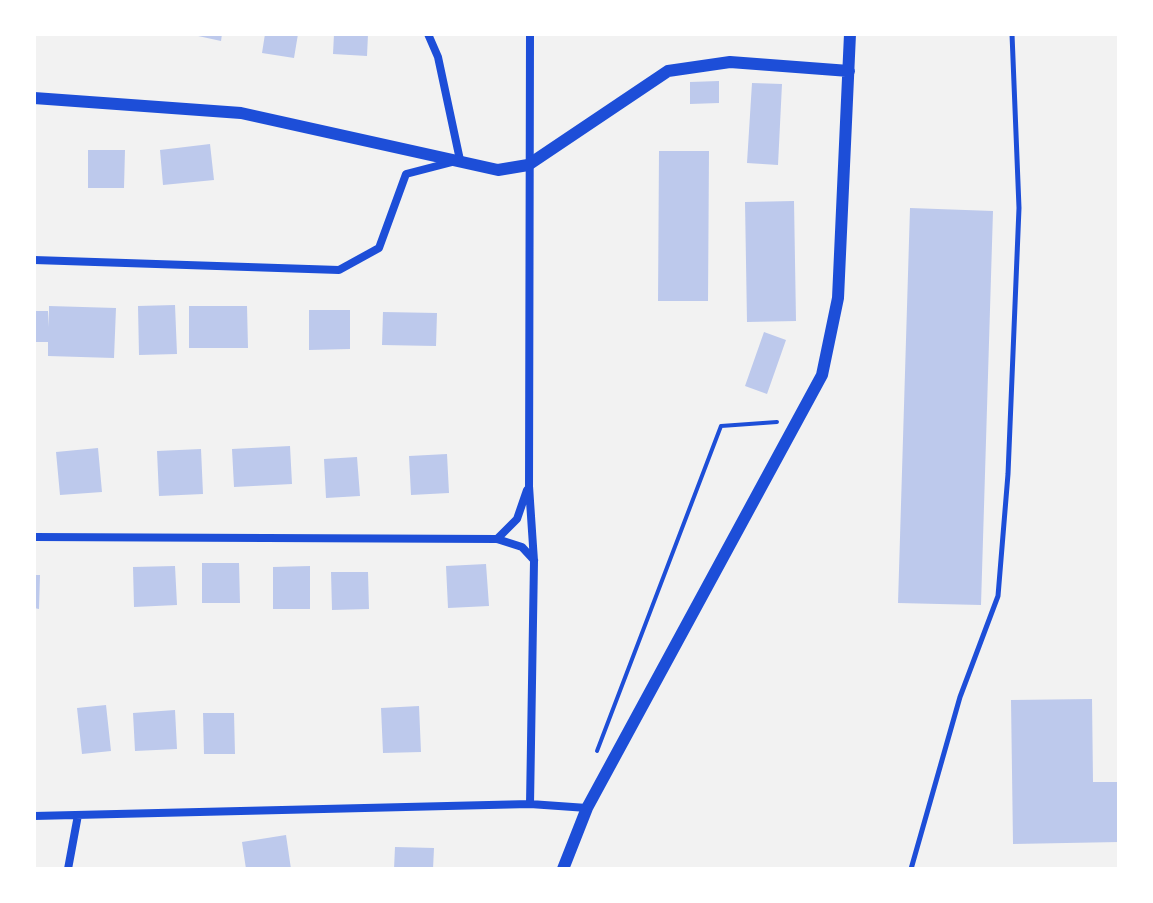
<!DOCTYPE html>
<style>
body{margin:0}
#map{position:relative;width:1153px;height:903px;overflow:hidden;background:#f2f2f2;font-family:Ubuntu,sans-serif}
canvas{display:block}
.frame{position:absolute;inset:0;border:36px solid #fff;pointer-events:none}
</style>
<div id="map">
<canvas width="1153" height="903"></canvas>
<div class="frame"></div>
</div>
<script>
const ctx = document.querySelector('canvas').getContext('2d');
ctx.lineJoin = 'round';
function fillPath(path, color) {
  ctx.fillStyle = color;
  ctx.fill(path, 'evenodd');
}
function poly(rows) {
  const path = new Path2D();
  for (const r of rows) {
    path.moveTo(r[0], r[1]);
    for (let i = 2; i < r.length; i += 2) path.lineTo(r[i], r[i + 1]);
  }
  return path;
}
function stroke(path, color, width, dash) {
  ctx.strokeStyle = color;
  ctx.lineWidth = width;
  ctx.lineCap = dash ? 'butt' : 'round';
  ctx.setLineDash(dash || []);
  ctx.stroke(path);
}
fillPath(poly([
 [189,34,222,34,221,41],
 [265,34,298,34,294,58,262,53],
 [334,34,368,34,367,56,333,54],
 [719,81,719,103,690,104,690,82],
 [752,83,782,84,778,165,747,163],
 [210,144,214,180,163,185,160,150],
 [88,150,125,150,124,188,88,188],
 [659,151,709,151,708,301,658,301],
 [794,201,796,321,747,322,745,202],
 [910,208,993,211,981,605,898,603],
 [175,305,177,354,139,355,138,306],
 [49,306,116,308,114,358,48,356,48,342,34,342,34,311,48,311,49,327],
 [189,306,247,306,248,348,189,348],
 [309,310,350,310,350,349,309,350],
 [383,312,437,313,436,346,382,345],
 [764,332,786,340,767,394,745,386],
 [290,446,292,484,234,487,232,449],
 [98,448,102,492,60,495,56,452],
 [201,449,203,494,159,496,157,451],
 [447,454,449,493,411,495,409,456],
 [357,457,360,496,326,498,324,459],
 [202,563,239,563,240,603,202,603],
 [486,564,489,606,448,608,446,566],
 [175,566,177,605,134,607,133,567],
 [310,566,310,609,273,609,273,567],
 [331,572,368,572,369,609,332,610],
 [34,575,40,575,39,609,34,608],
 [1092,699,1093,782,1119,782,1119,842,1013,844,1011,700],
 [106,705,111,751,82,754,77,708],
 [419,706,421,752,383,753,381,708],
 [175,710,177,749,135,751,133,713],
 [203,713,234,713,235,754,204,754],
 [286,835,291,869,246,869,242,842],
 [395,847,434,848,433,869,394,869]
]), '#bdc9ec');
stroke(poly([
 [597,751,721,426,777,422]
]), '#1d4ed8', 4);
stroke(poly([
 [911,869,960,697,998,596,1008,474,1019,208,1012,34]
]), '#1d4ed8', 5);
stroke(poly([
 [34,260,339,270,379,248,406,174,460,160,438,57,428,34],
 [34,537,497,539,522,547,534,560],
 [497,539,517,519,527,490],
 [530,804,534,561,529,486,530,34],
 [34,816,530,804,587,808],
 [68,869,78,815]
]), '#1d4ed8', 8);
stroke(poly([
 [34,98,241,113,498,170,528,165,668,71,730,62,849,71],
 [563,869,587,808,822,375,838,298,850,34]
]), '#1d4ed8', 12);
</script>
